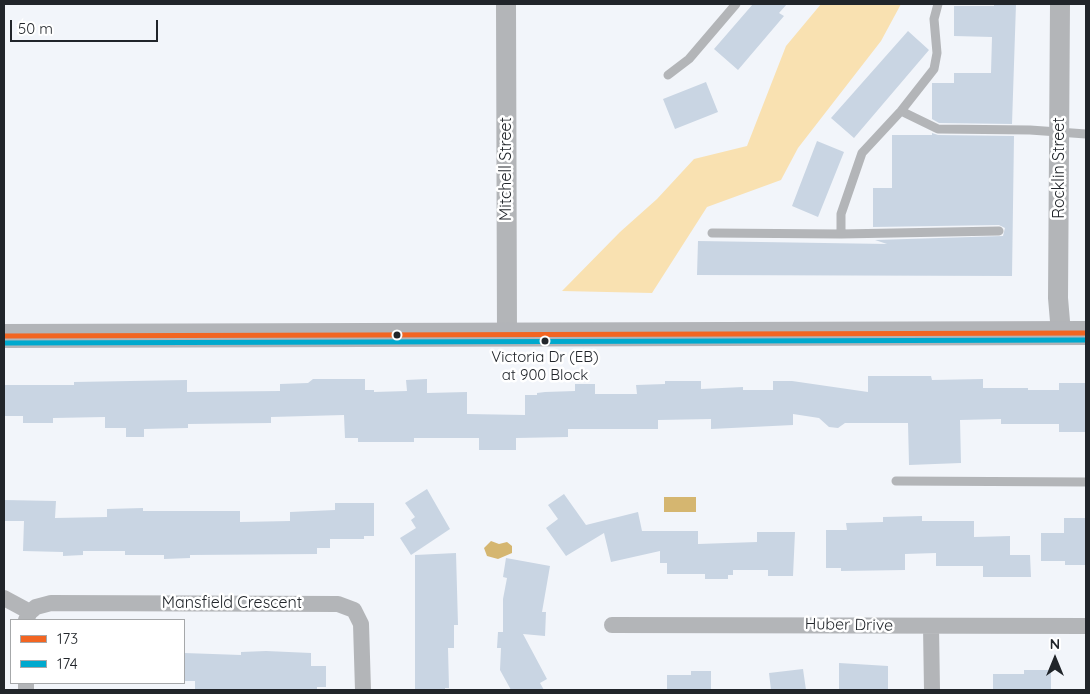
<!DOCTYPE html>
<style>
body{margin:0}
#map{position:relative;width:1090px;height:694px;overflow:hidden;background:#f2f5fa;font-family:Quicksand,sans-serif}
canvas{display:block}
.frame{position:absolute;inset:0;border:5px solid #21252a;pointer-events:none}
.legend{position:absolute;left:10px;top:619px;width:175px;height:65px;box-sizing:border-box;background:#fff;border:1px solid #a6a8aa;margin:0;padding:6px 9px;list-style:none;font-size:15px;color:#21252a}
.legend li{display:flex;align-items:center;gap:10px;height:25px}
.legend b{width:25px;border:1px solid #a6a8aa}
.north{position:absolute;left:1030px;top:634px;width:50px;height:50px;-webkit-text-stroke:4px #fff;paint-order:stroke;rotate:0deg;font-size:14px;font-weight:700;line-height:20px;text-align:center;color:#21252a}
.north::after{content:'';display:block;margin:auto;width:18px;height:22px;background:#21252a;clip-path:polygon(50% 0,100% 100%,50% 72%,0 100%)}
.scale{position:absolute;left:10px;top:20px;width:148px;height:22px;box-sizing:border-box;border:2px solid #21252a;border-top:0;padding-left:6px;font-size:15px;line-height:18px;white-space:nowrap;color:#21252a;-webkit-text-stroke:4px #fff;paint-order:stroke}
</style>
<div id="map">
<canvas width="1090" height="694"></canvas>
<div class="frame"></div>
<ul class="legend">
<li><b style="height:6px;background:#f26522"></b>173</li>
<li><b style="height:6px;background:#00a9ce"></b>174</li>
</ul>
<div class="north">N</div>
<div class="scale">50 m</div>
</div>
<script>
const ctx = document.querySelector('canvas').getContext('2d');
ctx.lineJoin = 'round';
function fillPath(path, color) {
  ctx.fillStyle = color;
  ctx.fill(path, 'evenodd');
}
function poly(rows) {
  const path = new Path2D();
  for (const r of rows) {
    path.moveTo(r[0], r[1]);
    for (let i = 2; i < r.length; i += 2) path.lineTo(r[i], r[i + 1]);
  }
  return path;
}
function stroke(path, color, width, dash) {
  ctx.strokeStyle = color;
  ctx.lineWidth = width;
  ctx.lineCap = dash ? 'butt' : 'round';
  ctx.setLineDash(dash || []);
  ctx.stroke(path);
}
function drawText(font, color, halo, rows, align = 'center') {
  ctx.font = font + ' Quicksand,sans-serif';
  ctx.lineWidth = 5;
  ctx.setLineDash([]);
  ctx.textBaseline = 'middle';
  ctx.strokeStyle = halo;
  ctx.fillStyle = color;
  for (const [text, x, y, turn = 0] of rows) {
    ctx.save();
    ctx.translate(x, y);
    ctx.rotate((+turn || 0) * Math.PI / 180);
    ctx.textAlign = isNaN(turn) ? turn : align;
    if (halo) ctx.strokeText(text, 0, 0);
    ctx.fillText(text, 0, 0);
    ctx.restore();
  }
}
fillPath(poly([
 [821,4,901,4,881,41,798,148,781,180,707,207,652,293,562,291,620,232,657,199,694,159,747,146,786,46]
]), '#f9e1b1');
fillPath(poly([
 [664,497,696,497,696,512,664,512],
 [491,541,499,544,507,542,512,546,512,553,498,559,487,556,484,548]
]), '#d5b670');
fillPath(poly([
 [753,4,787,4,779,13,784,16,738,70,714,49],
 [994,4,1016,4,1012,124,939,123,932,119,932,83,954,83,954,73,991,73,992,37,954,36,954,6,994,6],
 [908,31,929,50,854,138,831,118],
 [706,82,718,112,675,129,663,99],
 [932,133,938,135,1014,136,1012,276,697,275,698,241,887,244,875,240,1003,236,1005,228,999,225,873,227,873,188,892,188,892,135,932,135],
 [817,141,844,152,818,217,792,206],
 [868,376,931,376,932,380,983,379,983,388,1028,388,1028,390,1059,390,1059,383,1086,383,1086,432,1059,432,1059,424,1001,424,1001,419,960,420,961,463,909,465,908,423,845,423,838,428,829,427,819,418,793,414,793,425,711,429,711,419,658,420,658,429,568,429,568,437,516,438,516,450,479,450,479,438,414,438,414,442,358,442,358,438,345,438,344,415,271,417,271,423,188,424,188,428,144,429,144,437,126,437,126,428,105,428,105,417,53,418,53,423,23,423,23,416,4,416,4,385,74,385,74,382,187,380,187,392,280,391,280,384,308,383,313,379,365,379,365,390,374,390,374,392,407,391,406,380,427,379,427,393,467,392,467,414,525,415,525,395,537,395,537,393,545,392,575,391,575,384,595,384,595,394,637,394,636,385,665,384,665,381,701,381,701,389,743,387,743,390,773,390,773,381,792,381,868,392],
 [427,489,450,529,411,555,400,538,416,528,411,520,415,517,405,503],
 [564,494,586,525,638,512,642,531,698,531,698,544,757,542,757,532,795,532,793,576,768,576,768,570,733,570,733,575,728,575,728,579,705,579,705,574,667,574,667,563,660,563,660,551,611,562,604,533,566,556,546,528,558,519,548,505],
 [4,500,56,501,55,518,107,517,107,509,143,508,143,511,240,511,240,522,290,521,290,512,335,510,335,503,374,503,374,536,364,536,364,539,330,539,330,548,317,548,317,554,190,555,190,558,164,559,164,555,125,555,125,551,83,551,83,555,63,556,63,552,23,551,24,521,4,521],
 [922,516,922,521,974,521,974,537,1010,536,1010,555,1030,555,1031,577,983,577,983,566,936,566,936,553,905,554,905,570,841,571,841,568,826,568,826,530,847,530,846,523,883,522,883,517],
 [1064,518,1086,518,1086,565,1065,565,1065,561,1041,561,1041,533,1064,533],
 [456,553,458,625,454,625,454,648,448,648,449,688,445,688,445,690,415,690,415,555],
 [506,558,550,566,542,612,546,612,545,636,523,634,547,679,540,683,544,690,511,690,500,670,501,648,497,648,498,632,503,632,503,599,507,578,503,577],
 [266,651,311,653,311,666,326,666,326,687,317,687,317,690,195,690,195,681,184,681,184,653,241,655,241,652],
 [839,663,888,666,888,690,839,690],
 [803,669,806,690,771,690,769,673],
 [1024,670,1051,670,1051,690,993,690,993,674,1024,674],
 [691,671,711,671,711,690,667,690,667,675,691,675]
]), '#c9d5e3');
stroke(poly([
 [668,75,689,59,736,4],
 [901,111,938,129,1030,130,1086,134],
 [712,233,841,234,999,231],
 [841,234,841,214,862,153,901,111,934,69,937,53,934,19,938,4],
 [896,481,1086,482]
]), '#b3b5b8', 9);
stroke(poly([
 [4,598,30,612],
 [26,620,30,612,36,607,51,603,338,604,354,610,361,624,363,690],
 [612,625,1086,626],
 [931,626,932,690],
 [26,683,26,690]
]), '#b3b5b8', 16);
stroke(poly([
 [506,4,507,335],
 [1060,4,1058,298,1061,333]
]), '#b3b5b8', 20);
stroke(poly([
 [4,336,1086,333]
]), '#b2b4b8', 24);
stroke(poly([
 [4,336,1086,333]
]), '#f26522', 5);
stroke(poly([
 [4,343,1086,340]
]), '#00a9ce', 5);
for (const [x, y, r, color] of [
 [397,335,4.5,"#21252a"],
 [545,341,4.5,"#21252a"]
]) {
  const dot = new Path2D();
  dot.arc(x, y, r, 0, 2 * Math.PI);
  ctx.fillStyle = color;
  ctx.fill(dot);
  stroke(dot, '#fff', 2);
}
drawText('15px', '#21252a', '#fff', [
 ["Victoria Dr (EB)",545,357],
 ["at 900 Block",545,375]
]);
drawText('16px', '#21252a', '#fff', [
 ["Rocklin Street",1059,168,-90],
 ["Mitchell Street",506,169,-90],
 ["Mansfield Crescent",232,603],
 ["Huber Drive",849,625,1]
]);
</script>
